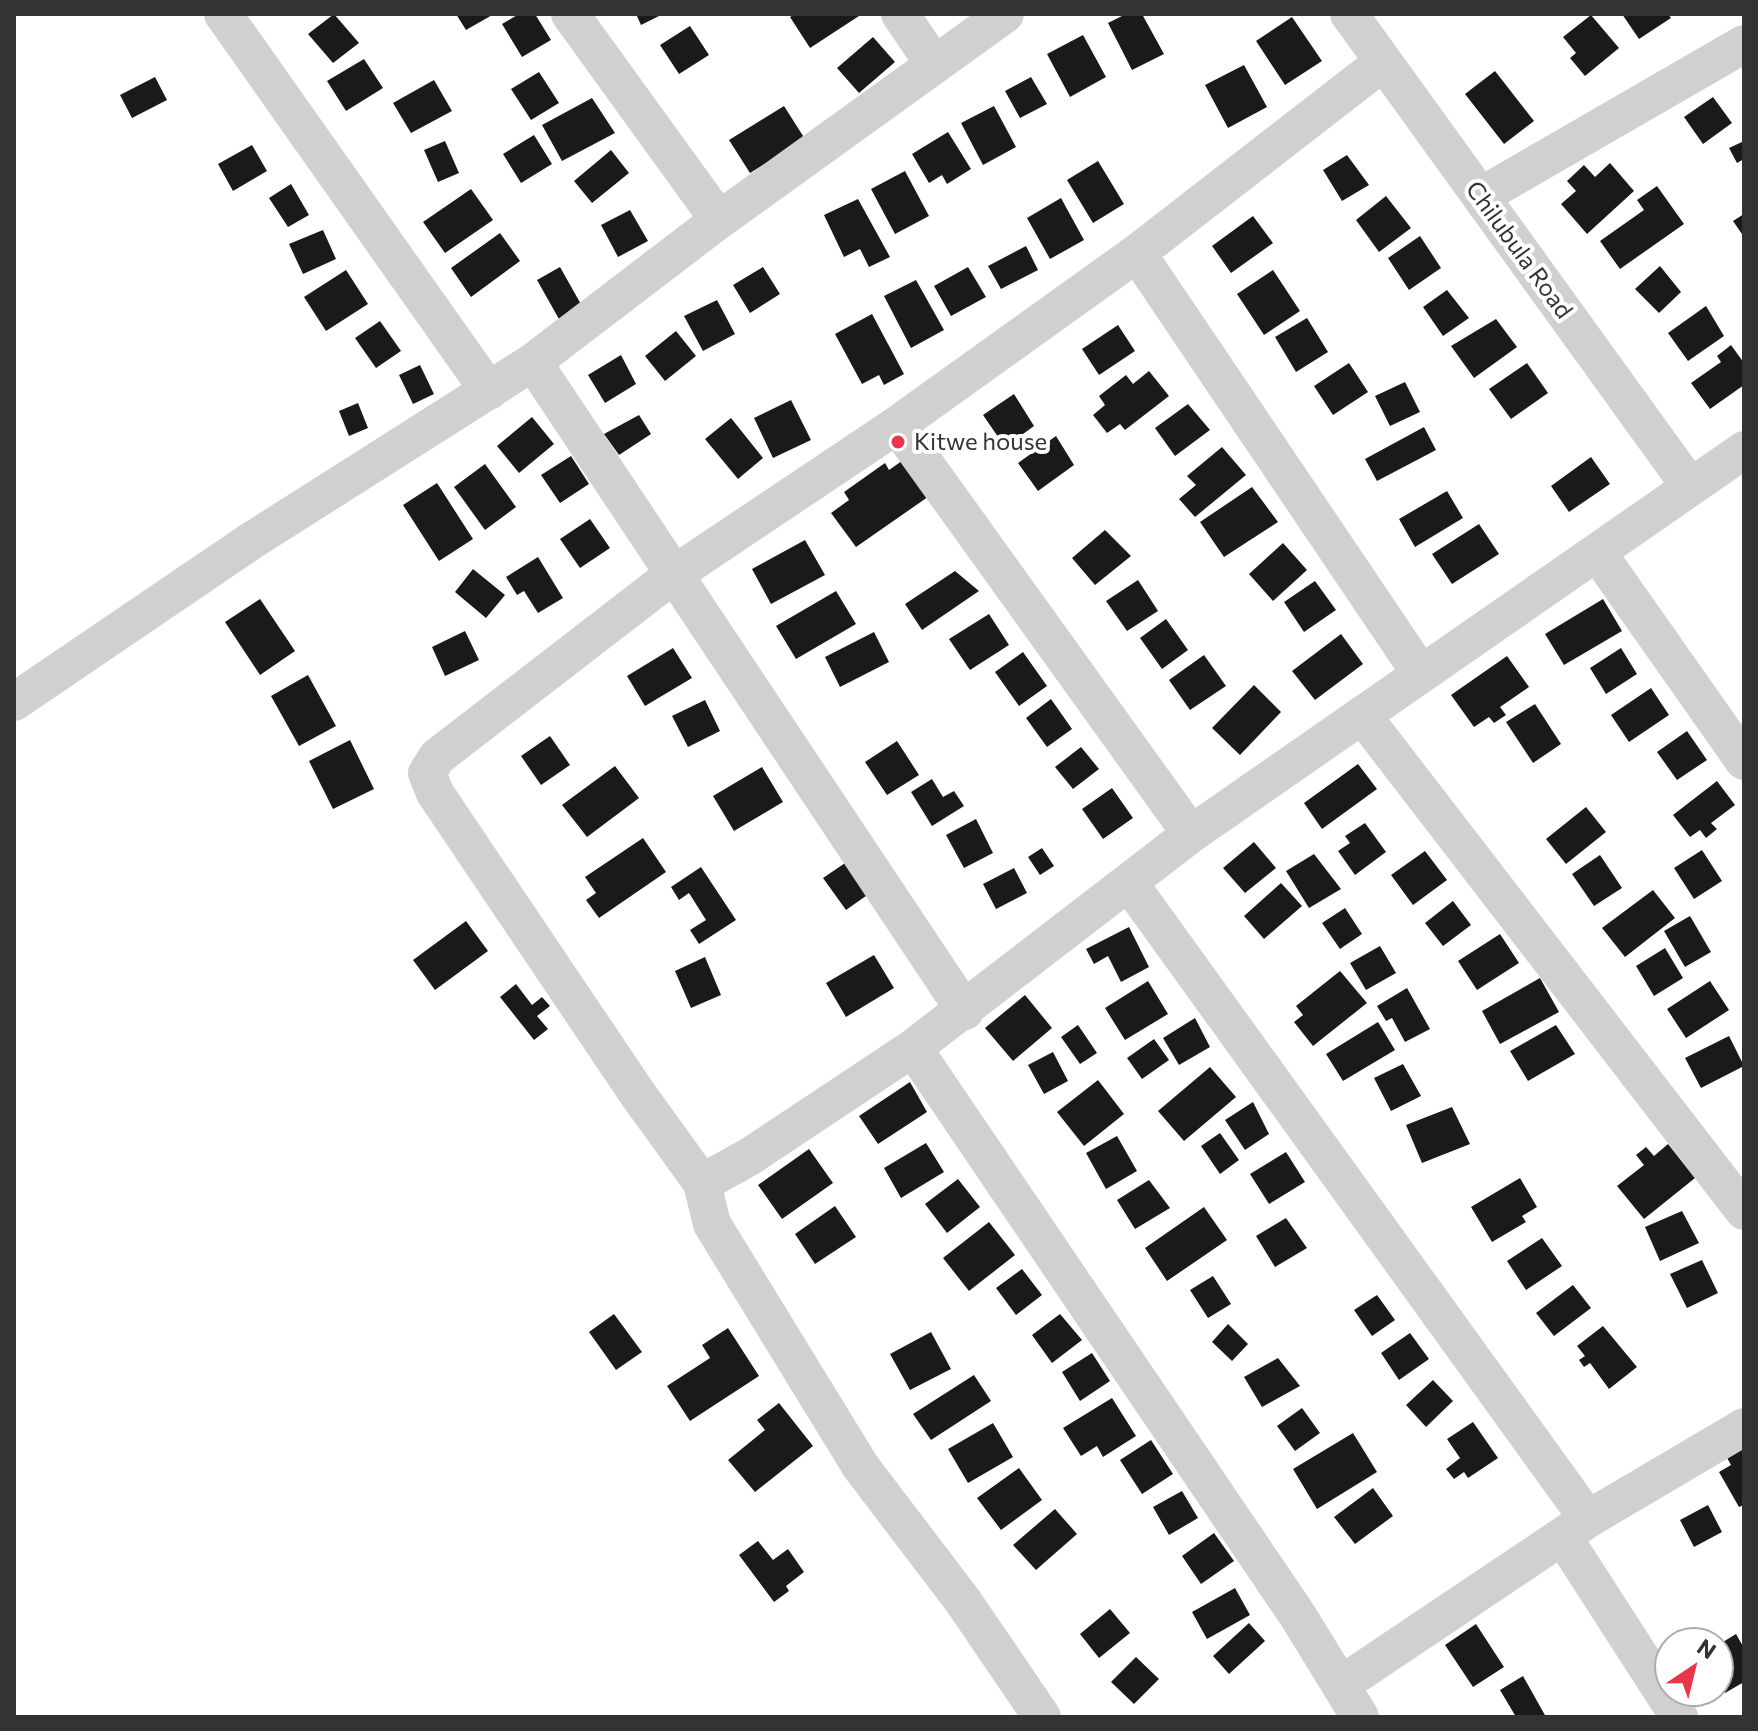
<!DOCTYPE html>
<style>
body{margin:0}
#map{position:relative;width:1758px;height:1731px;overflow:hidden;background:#fff;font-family:Commissioner,sans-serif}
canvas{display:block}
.frame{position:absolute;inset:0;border:16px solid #333;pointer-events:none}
.north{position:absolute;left:1654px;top:1627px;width:80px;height:80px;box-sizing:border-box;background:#fff;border:2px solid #adadad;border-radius:50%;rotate:35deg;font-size:22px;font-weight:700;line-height:32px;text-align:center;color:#333}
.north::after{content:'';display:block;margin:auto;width:28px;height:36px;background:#ea354c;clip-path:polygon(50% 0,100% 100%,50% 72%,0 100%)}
</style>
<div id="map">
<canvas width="1758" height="1731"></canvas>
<div class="frame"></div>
<div class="north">N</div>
</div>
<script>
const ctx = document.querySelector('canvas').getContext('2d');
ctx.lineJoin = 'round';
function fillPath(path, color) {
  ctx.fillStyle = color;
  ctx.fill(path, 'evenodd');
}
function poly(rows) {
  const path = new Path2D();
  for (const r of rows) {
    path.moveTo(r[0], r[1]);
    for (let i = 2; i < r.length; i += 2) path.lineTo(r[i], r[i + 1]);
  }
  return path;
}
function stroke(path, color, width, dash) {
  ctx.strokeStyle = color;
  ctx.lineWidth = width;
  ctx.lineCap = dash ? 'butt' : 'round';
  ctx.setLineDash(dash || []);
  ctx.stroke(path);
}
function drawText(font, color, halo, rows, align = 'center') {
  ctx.font = font + ' Commissioner,sans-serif';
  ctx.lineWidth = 8;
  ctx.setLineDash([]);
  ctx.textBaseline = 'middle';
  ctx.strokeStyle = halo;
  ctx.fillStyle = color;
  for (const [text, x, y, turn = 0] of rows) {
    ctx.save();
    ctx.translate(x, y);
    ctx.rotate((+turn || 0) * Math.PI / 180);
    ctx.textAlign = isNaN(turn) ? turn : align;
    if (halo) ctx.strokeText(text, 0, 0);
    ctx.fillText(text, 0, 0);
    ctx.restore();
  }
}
fillPath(poly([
 [334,14,359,43,333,63,308,34],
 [456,14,494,14,466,30],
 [519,14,535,14,551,40,522,57,502,24],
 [636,14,663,14,641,25],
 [795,14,858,14,859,16,810,48,790,17],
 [1126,14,1142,14,1164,54,1132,70,1108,23],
 [1622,14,1668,14,1671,18,1639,39],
 [1591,15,1619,48,1585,76,1570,58,1576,53,1563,37],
 [1292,17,1322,61,1285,85,1256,41],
 [690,26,709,55,679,74,660,45],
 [1083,35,1106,77,1070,97,1047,54],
 [873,37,895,62,859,93,837,68],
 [364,59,383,88,346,111,327,81],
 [1244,65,1267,107,1228,128,1205,85],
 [1495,71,1534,121,1504,144,1465,94],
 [539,72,559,103,531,120,511,89],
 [155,77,167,100,132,118,120,95],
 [1031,77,1047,104,1020,118,1005,91],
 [434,80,452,111,411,133,393,103],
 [1713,97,1732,123,1703,144,1684,117],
 [592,98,615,133,562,161,542,125],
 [784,106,805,139,750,173,729,140],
 [994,106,1016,147,983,165,961,123],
 [948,132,971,169,947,184,942,175,929,183,912,154],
 [534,135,552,164,521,183,503,154],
 [445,141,459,173,438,182,424,150],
 [1744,141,1744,159,1737,163,1729,148],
 [252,145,267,171,233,191,218,164],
 [611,150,629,173,592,203,574,181],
 [1347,155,1369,185,1342,201,1323,170],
 [1098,161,1124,204,1093,223,1067,180],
 [1610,163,1634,191,1587,234,1561,204,1576,191,1567,181,1584,165,1595,177],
 [905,171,929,216,895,234,871,189],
 [291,184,309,215,288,227,269,198],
 [1657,186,1684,224,1620,269,1600,241,1644,210,1637,200],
 [471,189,493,220,445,253,423,222],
 [1386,196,1411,228,1379,252,1356,220],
 [1061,198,1084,240,1050,259,1027,218],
 [858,199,890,257,869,267,860,249,844,257,824,215],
 [630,210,648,241,618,257,601,225],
 [1744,214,1744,237,1733,221],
 [1253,216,1273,243,1231,273,1212,246],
 [323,230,336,259,303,274,289,244],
 [500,233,520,261,471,297,451,268],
 [1420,236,1441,268,1409,290,1388,258],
 [1026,246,1038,270,1001,289,988,266],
 [1660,266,1681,292,1659,313,1635,289],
 [560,267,582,306,559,319,537,280],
 [763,267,780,294,750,313,733,285],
 [968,267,986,297,951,316,934,286],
 [346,270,368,304,326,331,304,297],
 [1273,270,1300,311,1264,335,1237,294],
 [916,280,944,330,911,348,884,296],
 [1447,290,1469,318,1443,336,1423,307],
 [717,300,735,334,703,351,684,316],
 [1706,306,1724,336,1688,361,1668,333],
 [872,314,904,374,884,385,879,375,862,384,835,334],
 [1307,318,1328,352,1296,372,1275,337],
 [1496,319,1517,347,1474,378,1451,346],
 [380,321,401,351,376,368,355,338],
 [1118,325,1135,351,1099,375,1082,349],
 [676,331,696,356,665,381,645,356],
 [1731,345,1744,363,1744,385,1710,409,1691,383,1721,362,1717,356],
 [621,355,636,384,605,403,588,375],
 [1349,363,1368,392,1333,415,1314,386],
 [1527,363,1548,393,1511,419,1489,389],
 [420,365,434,394,413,404,399,375],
 [1149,371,1169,396,1125,430,1120,424,1107,433,1093,415,1105,405,1099,396,1126,375,1133,384],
 [1405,382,1420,412,1390,426,1375,396],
 [1014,394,1034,426,1005,447,983,415],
 [791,400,811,440,773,458,754,418],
 [358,403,368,428,349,436,339,411],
 [1188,404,1210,430,1175,456,1155,428],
 [639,415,651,434,619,455,604,434],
 [532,417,554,444,519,473,497,446],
 [731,418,763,458,738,479,705,439],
 [1424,427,1436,450,1377,481,1365,459],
 [1056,436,1074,465,1038,491,1018,463],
 [1222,447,1246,475,1195,517,1179,499,1196,485,1187,476],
 [571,456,589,484,560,503,541,475],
 [909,456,935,492,856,547,831,513,849,500,844,492,885,463,889,470],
 [1591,457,1610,484,1569,512,1551,486],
 [485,464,516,507,485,530,454,487],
 [437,483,473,539,439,561,403,505],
 [1252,487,1278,522,1224,557,1200,522],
 [1447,491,1463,518,1415,547,1399,519],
 [590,519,610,548,580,568,560,539],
 [1479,524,1499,554,1452,584,1432,554],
 [1105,530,1131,556,1095,585,1072,558],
 [805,540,825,575,771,604,752,569],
 [1283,543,1307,570,1273,601,1249,574],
 [538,557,563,598,538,613,524,591,517,595,506,577],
 [473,569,505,595,486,618,455,592],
 [955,571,979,591,922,630,905,604],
 [1138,580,1158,611,1127,631,1106,601],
 [1315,581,1336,610,1304,632,1284,602],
 [836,591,856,624,796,659,776,626],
 [260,599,295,651,260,675,225,622],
 [1603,599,1622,631,1564,665,1545,634],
 [989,614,1009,645,970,670,949,639],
 [1166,619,1188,650,1162,669,1140,638],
 [465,631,479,660,445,676,432,647],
 [874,632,889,662,840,687,825,657],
 [1341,634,1363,664,1315,700,1292,671],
 [673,648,692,678,645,706,627,676],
 [1621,648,1637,674,1606,694,1590,668],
 [1023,652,1047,686,1019,706,995,672],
 [1204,655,1226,686,1190,710,1169,680],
 [1507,656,1529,687,1500,707,1506,715,1494,723,1489,717,1474,727,1451,695],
 [308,675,336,726,299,746,271,696],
 [1254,685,1281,712,1240,755,1212,728],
 [1651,688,1669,715,1629,742,1611,715],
 [1051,699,1072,729,1047,747,1026,718],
 [705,700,720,731,688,747,672,716],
 [1535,704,1561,744,1533,763,1506,722],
 [1687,731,1707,760,1677,780,1657,752],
 [550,736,570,765,541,785,521,756],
 [350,740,374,789,333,809,309,761],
 [897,741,919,775,887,795,865,762],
 [1081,747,1099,769,1073,789,1055,767],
 [1358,764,1377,789,1322,829,1304,803],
 [615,766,639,798,587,837,562,805],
 [762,767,783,802,734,831,713,796],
 [932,779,943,797,954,791,964,806,932,826,911,792],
 [1717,781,1735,805,1711,823,1717,829,1706,838,1700,830,1690,837,1673,815],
 [1112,788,1133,818,1103,839,1082,809],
 [1586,807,1606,832,1566,864,1546,839],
 [976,819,993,853,964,868,946,835],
 [1365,823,1386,852,1355,875,1338,851,1350,843,1345,836],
 [643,838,666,872,599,918,586,900,596,893,585,877],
 [1254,842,1276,868,1245,893,1223,868],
 [1042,848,1054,866,1040,875,1028,857],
 [1702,850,1722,881,1694,899,1674,868],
 [1425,851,1447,880,1413,905,1391,875],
 [1314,854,1341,889,1309,908,1286,871],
 [1600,855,1622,888,1594,906,1572,874],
 [851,859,873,891,846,910,823,878],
 [701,867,736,920,699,944,690,930,706,920,689,893,679,900,671,887],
 [1014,868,1027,893,996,909,983,884],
 [1281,883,1302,906,1264,939,1244,916],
 [1653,890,1675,918,1625,957,1602,928],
 [1453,901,1471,925,1443,946,1425,923],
 [1345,908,1362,934,1340,949,1322,923],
 [1690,916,1711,952,1685,967,1664,931],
 [466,921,488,951,435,990,413,960],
 [1129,927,1149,967,1121,982,1108,956,1094,964,1086,949],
 [1500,934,1519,963,1477,990,1458,961],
 [1380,946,1396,973,1366,990,1350,963],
 [1665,948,1683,978,1654,996,1636,966],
 [874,955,894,988,846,1017,826,983],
 [705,957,721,995,691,1008,675,971],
 [1340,971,1367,1003,1313,1046,1294,1022,1303,1015,1296,1006],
 [1540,978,1559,1012,1500,1044,1482,1011],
 [1148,981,1168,1014,1125,1040,1105,1008],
 [1710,981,1729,1010,1686,1038,1667,1009],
 [516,984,532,1005,542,997,550,1006,537,1016,548,1029,534,1040,500,997],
 [1407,988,1430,1029,1405,1042,1392,1018,1386,1021,1377,1006],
 [1025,995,1052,1028,1013,1061,985,1028],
 [1195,1018,1210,1047,1179,1065,1163,1038],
 [1378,1022,1395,1050,1343,1081,1326,1054],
 [1078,1025,1097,1053,1080,1064,1061,1037],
 [1556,1025,1575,1054,1528,1081,1510,1051],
 [1729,1036,1744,1066,1701,1088,1685,1058],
 [1154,1039,1169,1060,1142,1079,1127,1058],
 [1053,1052,1068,1081,1044,1094,1028,1065],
 [1403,1064,1421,1096,1391,1111,1374,1078],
 [1210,1067,1236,1097,1184,1141,1158,1111],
 [1098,1080,1124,1114,1084,1146,1057,1112],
 [910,1082,927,1112,878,1144,859,1116],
 [1253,1102,1269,1134,1245,1150,1225,1120],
 [1452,1107,1470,1144,1422,1163,1406,1125],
 [1220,1133,1239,1160,1220,1174,1201,1146],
 [1117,1136,1137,1171,1106,1189,1086,1153],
 [926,1143,944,1172,901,1198,884,1168],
 [1668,1144,1695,1178,1644,1219,1617,1186,1644,1165,1636,1155,1646,1147,1654,1156],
 [809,1149,833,1183,782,1219,758,1185],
 [1286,1152,1305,1182,1269,1204,1250,1174],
 [1520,1178,1537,1207,1522,1216,1526,1222,1492,1242,1471,1207],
 [958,1179,980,1207,947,1233,925,1204],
 [1149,1180,1170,1208,1135,1229,1117,1200],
 [835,1206,856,1237,815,1264,795,1234],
 [1204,1207,1227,1240,1167,1281,1145,1248],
 [1682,1211,1699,1243,1660,1261,1645,1227],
 [1286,1218,1307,1248,1275,1267,1256,1236],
 [989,1222,1015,1255,969,1291,943,1258],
 [1542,1238,1562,1266,1526,1290,1507,1261],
 [1702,1260,1718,1293,1687,1308,1670,1274],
 [1022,1269,1042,1295,1016,1315,996,1288],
 [1213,1276,1231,1304,1208,1318,1190,1290],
 [1573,1285,1591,1308,1554,1336,1536,1313],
 [1377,1295,1395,1320,1372,1336,1354,1310],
 [614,1314,642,1352,616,1370,589,1332],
 [1060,1314,1082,1340,1052,1363,1032,1335],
 [1228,1324,1248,1344,1232,1361,1212,1342],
 [1603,1326,1637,1367,1609,1389,1590,1363,1584,1367,1579,1360,1585,1356,1577,1346],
 [728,1328,759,1376,690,1421,667,1386,710,1358,702,1345],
 [931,1332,951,1369,910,1390,890,1354],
 [1410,1333,1429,1359,1399,1380,1381,1353],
 [1092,1353,1110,1381,1080,1401,1062,1372],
 [1278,1358,1300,1386,1262,1407,1244,1377],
 [974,1375,991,1401,931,1440,913,1414],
 [1433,1380,1453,1401,1426,1427,1406,1405],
 [1112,1398,1136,1436,1103,1457,1097,1446,1081,1456,1063,1428],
 [779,1403,813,1446,755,1492,728,1460,765,1430,757,1420],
 [1302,1408,1320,1433,1295,1451,1277,1426],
 [1473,1422,1498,1458,1468,1478,1464,1472,1454,1479,1446,1469,1460,1458,1447,1439],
 [993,1423,1013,1457,968,1483,948,1449],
 [1353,1433,1377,1472,1317,1509,1293,1469],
 [1151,1440,1173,1474,1142,1494,1120,1460],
 [1744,1446,1744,1505,1739,1507,1719,1472,1731,1465,1726,1456],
 [1019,1468,1042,1500,1001,1530,977,1498],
 [1373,1488,1393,1516,1355,1544,1334,1517],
 [1182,1491,1198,1518,1169,1535,1153,1507],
 [1708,1505,1722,1532,1694,1547,1680,1520],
 [1055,1509,1077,1534,1036,1570,1013,1545],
 [1214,1533,1234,1561,1201,1584,1182,1556],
 [758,1541,773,1560,788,1549,804,1572,786,1586,789,1591,774,1602,739,1555],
 [1235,1588,1250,1615,1207,1639,1192,1612],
 [1110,1609,1130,1633,1099,1658,1080,1634],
 [1249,1623,1265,1641,1229,1674,1213,1656],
 [1476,1624,1504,1667,1473,1687,1445,1645],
 [1736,1634,1744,1648,1744,1682,1725,1693,1718,1682,1718,1645],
 [1136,1657,1159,1679,1134,1704,1111,1682],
 [1523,1676,1546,1717,1516,1717,1500,1690]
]), '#1a1a1a');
stroke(poly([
 [223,14,489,391],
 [570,14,719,220],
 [900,14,934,64],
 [1349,14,1689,485],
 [1481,196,1744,44],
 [1137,253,1421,674],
 [533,362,965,1011],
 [897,425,1191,834],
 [1597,552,1744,761],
 [14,702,251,541,533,362,719,220,1005,14],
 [1362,715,1744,1211],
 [1129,883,1588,1519],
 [913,1048,1298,1616,1360,1717],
 [702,1183,637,1093,435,793,427,773,437,757,673,575,897,425,1137,253,1382,63],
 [1563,1537,1679,1717],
 [1342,1684,1588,1519,1744,1427],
 [1042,1717,963,1601,861,1467,712,1224,702,1183,749,1157,913,1048,1191,834,1744,450]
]), '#d0d0d0', 38);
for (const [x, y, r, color] of [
 [898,442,8,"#ea354c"]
]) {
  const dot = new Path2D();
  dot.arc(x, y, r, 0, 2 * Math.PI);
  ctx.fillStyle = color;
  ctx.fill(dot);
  stroke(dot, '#fff', 3);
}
drawText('24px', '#333', '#fff', [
 ["Chilubula Road",1519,250,54]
]);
drawText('24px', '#333', '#fff', [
 ["Kitwe house",914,442]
], 'left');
</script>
